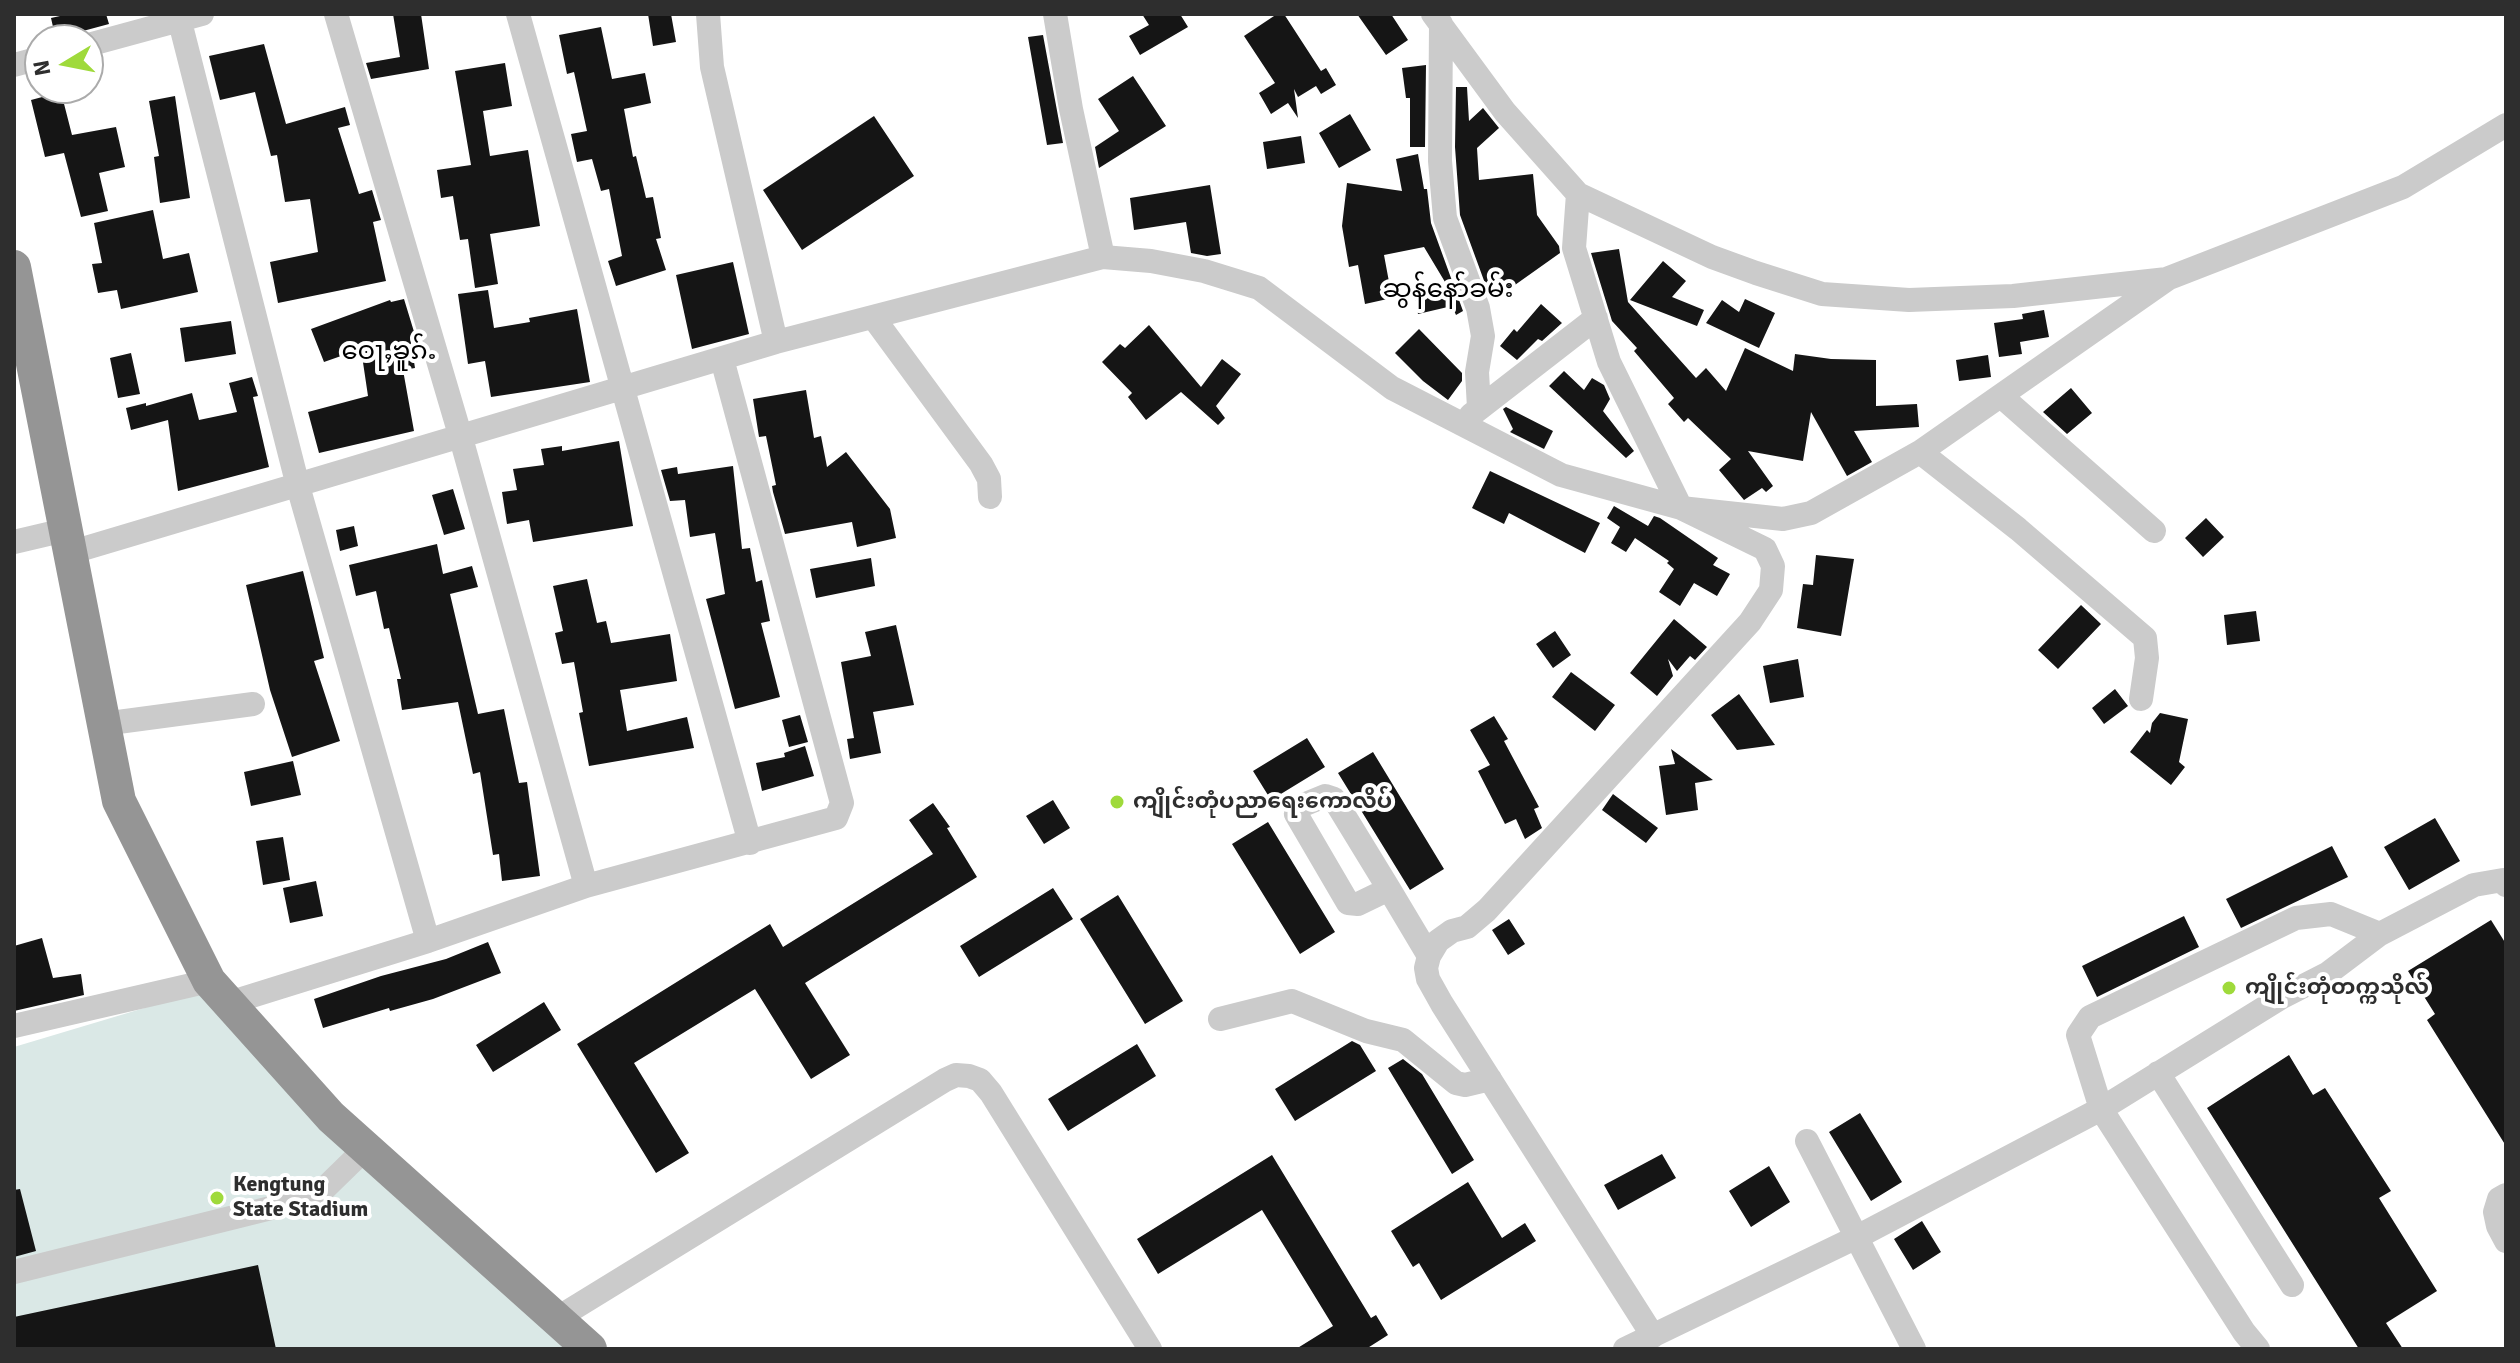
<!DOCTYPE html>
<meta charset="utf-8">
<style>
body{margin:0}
#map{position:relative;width:2520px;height:1363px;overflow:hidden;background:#fff;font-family:Signika,sans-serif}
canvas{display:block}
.frame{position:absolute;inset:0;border:16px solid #2e2e2e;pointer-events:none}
.north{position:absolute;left:24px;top:24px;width:80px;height:80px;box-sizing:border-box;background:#fff;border:2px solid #ababab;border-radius:50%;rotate:260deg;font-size:22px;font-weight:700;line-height:32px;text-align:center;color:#2e2e2e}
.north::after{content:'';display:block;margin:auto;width:28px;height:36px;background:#9fda3b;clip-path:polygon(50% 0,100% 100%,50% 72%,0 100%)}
</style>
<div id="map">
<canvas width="2520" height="1363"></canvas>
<div class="frame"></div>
<div class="north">N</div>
</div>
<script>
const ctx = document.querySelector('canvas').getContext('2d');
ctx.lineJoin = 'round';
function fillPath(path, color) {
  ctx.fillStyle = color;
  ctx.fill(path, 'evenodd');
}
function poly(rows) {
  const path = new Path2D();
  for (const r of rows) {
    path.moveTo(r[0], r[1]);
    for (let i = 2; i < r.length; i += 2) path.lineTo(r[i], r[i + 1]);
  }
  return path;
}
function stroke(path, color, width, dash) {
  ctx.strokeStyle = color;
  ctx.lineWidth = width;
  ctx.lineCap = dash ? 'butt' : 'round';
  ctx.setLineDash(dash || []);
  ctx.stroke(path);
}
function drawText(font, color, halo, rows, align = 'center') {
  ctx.font = font + ' Signika,"Noto Sans Myanmar",sans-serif';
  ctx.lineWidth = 8;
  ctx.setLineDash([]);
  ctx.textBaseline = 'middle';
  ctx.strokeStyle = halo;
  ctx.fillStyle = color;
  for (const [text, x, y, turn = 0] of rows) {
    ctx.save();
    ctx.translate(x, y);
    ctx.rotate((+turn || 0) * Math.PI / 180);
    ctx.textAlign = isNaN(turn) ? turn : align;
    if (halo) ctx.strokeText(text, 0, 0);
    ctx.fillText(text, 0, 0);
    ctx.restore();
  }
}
fillPath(poly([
 [201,991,581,1349,14,1349,14,1047]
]), '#dae8e6');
fillPath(poly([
 [69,14,106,14,109,24,83,31,75,39,56,40,51,18],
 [393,14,421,14,429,69,371,79,366,63,400,57],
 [648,14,671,14,676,42,653,46],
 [1142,14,1180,14,1188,27,1140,55,1129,36,1149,25],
 [1277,14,1284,14,1321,71,1326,68,1336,85,1321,94,1316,86,1298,97,1294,89,1298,118,1288,103,1271,114,1259,93,1275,83,1244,36],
 [1357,14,1391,14,1408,40,1386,55],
 [601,27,612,79,645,73,651,103,624,109,633,157,636,156,646,198,653,197,661,238,656,239,666,270,616,286,608,261,622,256,609,189,601,191,592,159,577,162,571,134,587,131,574,72,567,74,559,35],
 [1043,35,1063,143,1047,145,1028,37],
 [264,44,286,124,345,107,350,125,338,128,359,194,372,190,381,220,373,222,386,281,278,303,270,262,318,252,310,199,285,202,277,155,271,156,255,92,220,100,209,56],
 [505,63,512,106,483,111,490,156,528,150,540,226,490,234,498,284,475,288,468,239,460,240,453,196,441,198,437,170,471,165,455,71],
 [1426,65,1425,147,1410,147,1410,98,1406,98,1402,68],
 [1133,76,1166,126,1099,168,1095,147,1119,131,1098,99],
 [1456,87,1467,87,1469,121,1483,108,1499,128,1477,148,1479,180,1533,174,1537,215,1559,246,1560,253,1498,297,1496,294,1490,297,1460,215,1455,147],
 [61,92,72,135,116,127,125,167,99,173,108,211,81,217,64,153,45,157,31,100],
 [175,96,190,198,160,203,154,157,159,156,149,101],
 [1350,114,1371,150,1339,168,1319,133],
 [874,116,914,176,802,250,763,190],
 [1301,136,1305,163,1267,169,1263,142],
 [1418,154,1424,189,1427,189,1431,223,1463,311,1456,315,1452,306,1418,314,1414,295,1448,287,1424,247,1384,255,1392,298,1365,304,1358,265,1349,267,1342,226,1347,183,1402,191,1396,159],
 [1210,185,1221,254,1207,256,1191,253,1186,222,1134,230,1130,198],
 [153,210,163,259,189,253,198,292,121,309,117,290,98,293,92,264,102,263,94,223],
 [1619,249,1628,302,1696,378,1706,368,1726,391,1745,348,1793,371,1795,354,1831,359,1876,360,1876,406,1917,404,1919,427,1854,431,1872,462,1847,476,1811,412,1803,461,1748,451,1773,486,1766,492,1762,488,1744,500,1719,470,1731,459,1688,418,1684,422,1668,404,1674,398,1634,351,1637,348,1612,321,1591,253],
 [1663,261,1686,281,1672,297,1704,310,1697,326,1630,300],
 [733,262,749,334,692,349,676,275],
 [488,290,494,328,530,322,529,318,577,309,590,382,491,397,485,361,468,364,458,294],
 [404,299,415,335,410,337,415,368,403,370,414,431,319,453,308,412,368,396,361,349,324,362,311,329,390,300,391,302],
 [1745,299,1775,313,1759,348,1706,323,1722,300,1739,312],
 [1541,304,1562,323,1542,341,1538,339,1517,360,1500,346,1514,329,1517,332],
 [2044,310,2049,337,2020,342,2022,354,1999,357,1994,323,2023,319,2022,314],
 [231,321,236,354,185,362,180,328],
 [1149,325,1201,387,1222,359,1241,374,1216,406,1225,418,1218,425,1181,392,1146,420,1128,397,1132,393,1102,362,1120,344,1125,348],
 [1419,329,1462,373,1462,381,1448,400,1423,381,1395,353],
 [131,353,140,394,118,398,110,358],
 [1988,355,1991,377,1959,381,1956,360],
 [1564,371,1584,390,1592,378,1604,385,1610,399,1603,411,1634,451,1626,458,1549,386],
 [252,377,258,396,253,397,269,467,178,491,168,420,131,430,126,408,146,403,146,406,192,393,199,420,237,412,229,383],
 [2071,388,2092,413,2067,434,2043,412],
 [806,390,814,438,821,436,827,467,846,452,890,509,896,538,857,547,852,522,785,534,773,492,772,486,776,485,766,436,759,437,753,399],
 [1506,407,1553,431,1544,449,1510,432,1513,429,1503,409],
 [619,441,633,526,533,542,529,520,507,524,502,492,517,490,513,469,544,465,541,449,562,446,562,451],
 [733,466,742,549,750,548,756,582,762,580,770,621,761,623,780,697,735,709,706,599,725,594,715,533,690,537,685,500,670,501,661,470,677,467,678,474],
 [1490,471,1600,523,1585,553,1509,513,1504,524,1472,508],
 [453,489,465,529,444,535,432,495],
 [1614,506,1648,526,1654,516,1660,518,1718,558,1713,565,1730,574,1717,596,1694,583,1680,606,1659,592,1674,569,1667,563,1669,561,1635,538,1626,552,1611,543,1620,527,1607,518],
 [2206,518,2224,537,2203,557,2185,538],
 [354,526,358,546,340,551,336,530],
 [437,544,443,574,472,566,478,587,450,594,478,714,504,709,519,783,527,782,540,876,502,881,499,854,493,855,480,772,473,774,458,702,402,710,397,679,401,679,389,628,384,629,376,591,356,596,349,565],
 [1816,555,1854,559,1841,636,1797,628,1803,584,1813,585],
 [871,558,875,586,816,598,810,569],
 [303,571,324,658,314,661,340,741,292,757,270,690,246,585],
 [587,579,597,623,606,621,611,643,670,634,677,681,620,690,627,731,687,717,694,748,589,766,579,713,583,712,574,662,562,664,555,633,563,631,553,586],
 [2081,605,2101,624,2058,669,2038,650],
 [2256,611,2260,641,2227,645,2224,615],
 [1674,619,1707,647,1695,660,1690,656,1677,671,1668,659,1673,676,1657,696,1630,673],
 [896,625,914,705,873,712,881,753,850,759,847,739,854,738,841,662,871,656,865,632],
 [1555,631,1571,655,1553,668,1536,644],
 [1798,659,1804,697,1770,703,1763,666],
 [1571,672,1615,705,1595,731,1552,697],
 [2115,689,2128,706,2104,724,2092,708],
 [1739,694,1775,745,1737,750,1711,715],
 [2160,713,2188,719,2179,762,2185,767,2171,785,2130,752,2147,730,2150,733,2152,723],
 [800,715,808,742,789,747,782,720],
 [1494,716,1508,739,1504,741,1539,807,1534,809,1542,828,1525,839,1516,819,1505,824,1478,771,1490,765,1470,730],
 [1307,738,1325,767,1271,800,1253,771],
 [805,746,814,776,762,791,756,763,785,757,784,753],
 [1671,749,1713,780,1695,783,1698,810,1666,815,1659,766,1675,764],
 [1373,752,1444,869,1410,890,1338,773],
 [293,761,301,795,251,806,244,772],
 [1613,794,1658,828,1646,843,1602,810],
 [1053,800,1070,828,1044,844,1026,816],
 [933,803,950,827,947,828,977,877,805,983,850,1055,811,1079,755,989,634,1063,689,1153,656,1173,577,1044,770,924,783,947,933,854,909,820],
 [2435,818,2460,861,2409,890,2384,847],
 [1268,822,1335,932,1300,954,1232,844],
 [283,837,290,880,263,885,256,841],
 [2332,846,2348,877,2241,928,2226,899],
 [316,881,323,916,290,923,283,888],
 [1053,888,1073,919,979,977,960,946],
 [1118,895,1183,1001,1145,1024,1080,919],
 [2184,916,2199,947,2097,997,2082,966],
 [1509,919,1525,944,1508,955,1492,930],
 [2491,920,2506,944,2506,1146,2427,1020,2435,1014,2408,971],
 [42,938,53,978,81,974,84,995,14,1011,14,946],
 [488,942,501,973,433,999,390,1011,389,1008,323,1028,314,999,381,976,446,959],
 [544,1002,561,1030,493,1072,476,1045],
 [1352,1041,1360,1045,1376,1071,1295,1121,1275,1089],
 [1137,1044,1156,1076,1068,1131,1048,1099],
 [2289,1055,2313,1095,2325,1088,2391,1191,2379,1198,2437,1291,2386,1323,2403,1349,2359,1349,2207,1108],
 [1403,1059,1422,1074,1474,1160,1452,1174,1388,1068],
 [1860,1113,1902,1182,1871,1201,1829,1132],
 [1662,1154,1676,1178,1618,1210,1604,1185],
 [1272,1155,1371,1318,1376,1315,1388,1335,1366,1349,1296,1349,1333,1326,1262,1210,1158,1274,1137,1239],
 [1769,1166,1790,1202,1751,1227,1729,1191],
 [1468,1182,1502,1238,1525,1223,1536,1241,1441,1300,1419,1263,1413,1267,1391,1231],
 [20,1189,36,1251,14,1257,14,1190],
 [1922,1221,1941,1252,1913,1270,1894,1239],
 [258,1265,276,1349,14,1349,14,1317]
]), '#151515');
stroke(poly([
 [178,14,298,486,428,941],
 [336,14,461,438,586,886],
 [518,14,750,843],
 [708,14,712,67,776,342],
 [1055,14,1071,109,1103,257],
 [1433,14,1505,112,1578,194,1712,257,1756,273,1822,294,1909,300,2013,296,2167,279],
 [1441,24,1440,161,1445,218,1478,308,1483,336,1477,372,1479,408],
 [88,45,202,14],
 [14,65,40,58],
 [1578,194,1574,248,1609,362,1681,508,1765,549,1773,566,1771,590,1750,622,1487,910,1467,927,1452,931,1438,941,1429,956,1426,968,1428,979,1442,1004,1653,1336],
 [873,317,981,464,989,479,990,497],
 [2001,396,2154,531],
 [1471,415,1596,318],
 [1920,452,2018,529,2145,638,2147,658,2141,699],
 [14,542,65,530],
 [69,553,776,342,1103,257,1151,261,1204,271,1259,288,1392,388,1561,475,1681,508,1783,519,1811,513,1920,452,2169,278,2403,187,2506,125],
 [103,724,253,704],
 [1389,889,1358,904,1348,903,1296,814,1303,805,1325,796,1334,799,1389,889,1429,956],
 [229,1003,428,941,586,886,836,818,842,803,722,359],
 [1220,1019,1292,1001,1366,1031,1403,1040,1456,1083,1465,1085,1490,1079],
 [14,1026,209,981],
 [2158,1073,2292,1285],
 [1807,1141,1914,1349],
 [2506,1195,2499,1199,2495,1212,2498,1226,2506,1241],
 [14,1272,307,1199,325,1188,366,1148],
 [556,1319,945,1080,956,1075,969,1076,980,1080,991,1093,1150,1349],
 [1625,1349,1857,1237,2101,1109,2282,997,2327,974,2380,934,2474,885,2503,880,2506,885],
 [2258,1349,2244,1332,2101,1109,2078,1035,2090,1017,2296,918,2331,914,2380,934]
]), '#cbcbcb', 24);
stroke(poly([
 [14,267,119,801,209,981,331,1117,590,1349]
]), '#959595', 34);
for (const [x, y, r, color] of [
 [1117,802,8,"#9fda3b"],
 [2229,988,8,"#9fda3b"],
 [217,1198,8,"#9fda3b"]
]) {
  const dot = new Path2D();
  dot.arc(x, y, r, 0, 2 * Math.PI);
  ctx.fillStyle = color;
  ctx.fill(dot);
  stroke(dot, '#fff', 3);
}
drawText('bold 22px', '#2e2e2e', '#fff', [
 ["ကျိုင်းတုံပညာရေးကောလိပ်",1133,802],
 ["ကျိုင်းတုံတက္ကသိုလ်",2245,988],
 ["Kengtung",233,1185],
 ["State Stadium",233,1210]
], 'left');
drawText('26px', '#000', '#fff', [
 ["ဆွန်နော်ခမ်း",1448,290],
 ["ဝေႃႇၶူၵ်ႉ",389,352]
]);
</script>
